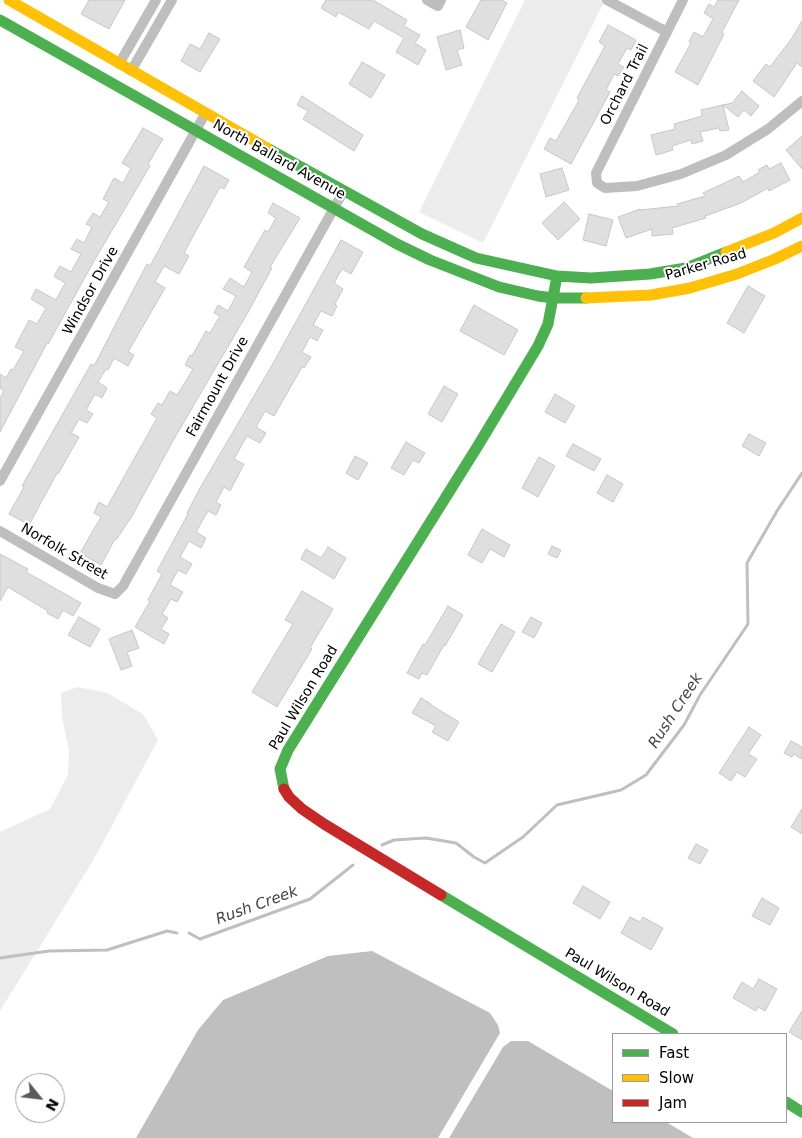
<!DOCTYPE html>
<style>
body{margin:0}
#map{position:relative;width:802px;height:1138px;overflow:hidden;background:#fff;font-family:"DejaVu Sans",sans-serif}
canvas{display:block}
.legend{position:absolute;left:612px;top:1033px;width:175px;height:90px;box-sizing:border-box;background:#fff;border:1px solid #999;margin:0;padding:6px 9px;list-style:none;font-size:15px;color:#000}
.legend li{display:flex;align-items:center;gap:10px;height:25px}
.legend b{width:25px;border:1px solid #999}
.north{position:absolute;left:15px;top:1073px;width:50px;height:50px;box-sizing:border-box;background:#fff;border:1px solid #999;border-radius:50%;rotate:119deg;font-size:14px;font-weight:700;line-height:20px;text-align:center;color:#000}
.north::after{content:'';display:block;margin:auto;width:18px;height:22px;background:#595959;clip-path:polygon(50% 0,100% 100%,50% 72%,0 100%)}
</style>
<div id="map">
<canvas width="802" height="1138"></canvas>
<ul class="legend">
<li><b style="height:6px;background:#4caf50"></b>Fast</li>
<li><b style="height:6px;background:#ffc107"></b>Slow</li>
<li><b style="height:6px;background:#c62828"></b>Jam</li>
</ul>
<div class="north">N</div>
</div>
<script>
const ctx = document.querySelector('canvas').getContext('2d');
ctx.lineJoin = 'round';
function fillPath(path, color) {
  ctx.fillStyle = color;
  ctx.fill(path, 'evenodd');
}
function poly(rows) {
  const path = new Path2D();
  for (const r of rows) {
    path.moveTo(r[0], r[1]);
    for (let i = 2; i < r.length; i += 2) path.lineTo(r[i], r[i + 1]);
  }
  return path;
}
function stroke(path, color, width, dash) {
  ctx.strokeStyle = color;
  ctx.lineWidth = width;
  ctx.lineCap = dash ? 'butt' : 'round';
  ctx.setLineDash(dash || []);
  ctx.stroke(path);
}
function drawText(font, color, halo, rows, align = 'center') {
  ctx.font = font + ' "DejaVu Sans",sans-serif';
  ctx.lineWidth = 4;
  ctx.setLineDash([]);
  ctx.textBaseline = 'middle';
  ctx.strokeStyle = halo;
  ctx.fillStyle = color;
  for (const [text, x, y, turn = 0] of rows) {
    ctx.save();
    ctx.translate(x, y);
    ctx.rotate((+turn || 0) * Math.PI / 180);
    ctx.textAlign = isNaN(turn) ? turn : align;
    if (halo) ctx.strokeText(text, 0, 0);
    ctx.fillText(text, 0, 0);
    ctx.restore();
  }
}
fillPath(poly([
 [525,0,605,0,483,243,419,212],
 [77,687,107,693,143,714,158,740,94,859,0,1011,0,832,50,809,68,775,69,750,62,717,61,693]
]), '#ececec');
fillPath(poly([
 [372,951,490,1013,498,1025,500,1033,438,1138,136,1138,198,1030,223,1000,328,956],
 [511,1041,528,1041,613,1091,613,1122,666,1122,693,1138,449,1138,503,1047]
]), '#bfbfbf');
stroke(poly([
 [382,845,394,840,426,838,456,843,474,857,485,863,523,837,557,805,621,790,646,775,684,725,700,695,748,624,747,563,777,511,802,473],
 [189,933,200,939,310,899,353,865],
 [0,958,49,951,107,950,167,931,177,933]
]), '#bfbfbf', 3);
const building = poly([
 [89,0,125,0,109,29,81,14,89,0],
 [326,0,373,0,407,20,404,26,420,35,415,43,426,50,418,65,396,52,404,38,374,21,369,29,338,12,336,17,321,8,326,0],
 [481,0,502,0,507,3,488,40,466,27,481,0],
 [718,0,739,0,722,32,724,34,698,85,675,72,691,43,689,42,694,32,703,37,713,19,704,13,709,4,714,7,718,0],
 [802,21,802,67,797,63,774,97,753,81,766,64,770,67,792,38,802,21],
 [608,25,636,40,631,50,627,48,618,64,624,67,618,76,614,74,606,90,610,92,571,164,544,149,550,138,556,141,579,100,577,98,605,46,599,42,608,25],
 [460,30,464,48,457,50,462,65,446,70,437,37,460,30],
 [209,33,220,39,200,72,181,61,190,44,200,49,209,33],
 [362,62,385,75,371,98,349,84,362,62],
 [742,91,759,106,751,116,744,110,738,117,723,105,732,103,742,91],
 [302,96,363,135,354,151,303,119,308,111,297,105,302,96],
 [723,105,729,130,720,131,719,128,700,132,703,141,692,144,691,140,672,146,673,150,656,155,651,135,675,129,674,124,702,116,701,110,723,105],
 [143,128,163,139,148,164,150,166,94,261,48,344,47,343,0,432,0,398,4,391,0,388,0,374,6,378,11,369,13,370,24,351,15,347,29,320,37,324,46,308,31,299,36,289,56,300,65,283,54,276,60,266,71,272,81,254,71,249,77,239,84,243,92,227,86,224,93,213,100,217,109,202,103,199,114,178,123,183,131,168,122,163,143,128],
 [802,136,802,169,786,150,802,136],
 [781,163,790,180,769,191,768,188,741,203,705,216,706,218,672,228,673,234,652,236,652,229,626,238,618,217,640,209,640,210,678,206,677,204,705,196,703,193,739,176,743,182,760,172,758,170,767,165,769,169,781,163],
 [204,166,229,180,224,189,220,187,198,227,184,253,189,256,179,274,164,266,155,282,165,288,128,352,134,355,128,366,114,358,108,370,106,369,98,382,107,388,102,398,95,394,86,410,93,414,87,423,79,419,71,433,79,437,58,474,57,473,29,525,9,514,24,487,22,486,91,364,94,366,136,285,147,264,150,266,204,166],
 [562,168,569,190,546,197,540,174,562,168],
 [564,202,580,219,558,240,542,223,564,202],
 [273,203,300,218,270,267,272,268,247,314,174,439,132,516,116,540,115,539,101,565,80,553,101,517,94,513,99,502,107,507,157,418,151,414,158,403,162,405,170,391,177,395,184,384,193,369,185,365,190,355,192,356,206,331,210,333,220,316,214,313,218,305,228,311,236,296,223,289,230,278,244,287,252,272,244,267,265,230,268,232,276,218,268,213,273,203],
 [589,214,613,220,606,246,583,240,589,214],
 [341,240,363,252,351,274,342,269,334,283,343,289,335,304,337,306,332,316,321,311,313,325,323,330,317,341,310,337,302,352,311,357,304,368,302,367,274,416,265,411,256,427,266,433,260,443,247,436,234,459,244,464,230,491,224,487,216,502,221,505,216,515,208,511,196,532,206,538,201,548,189,541,180,557,192,564,186,574,178,570,170,585,183,592,177,602,171,599,162,614,168,618,161,629,169,634,164,644,135,627,150,601,148,600,162,574,157,571,188,514,187,513,200,488,271,367,341,240],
 [748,286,765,296,744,333,727,323,748,286],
 [474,305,518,330,504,355,460,331,474,305],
 [444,386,458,394,442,422,428,414,444,386],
 [555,394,575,406,565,423,545,412,555,394],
 [749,434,766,443,759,456,742,446,749,434],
 [406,442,425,453,419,463,413,460,404,475,391,468,406,442],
 [573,444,601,459,594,471,566,456,573,444],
 [355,456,368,463,358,480,346,473,355,456],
 [539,457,555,466,538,497,522,488,539,457],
 [607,475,623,484,613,502,597,493,607,475],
 [482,529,510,545,504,557,490,549,482,563,468,555,482,529],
 [552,546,561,550,557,558,548,554,552,546],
 [328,547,346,558,334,579,301,559,306,549,321,558,328,547],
 [0,554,28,569,26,572,81,603,73,616,63,610,58,619,47,613,48,611,8,587,0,601,0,554],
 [302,591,333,609,310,648,312,649,277,707,252,692,293,624,285,620,302,591],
 [448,606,463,615,445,646,444,645,427,675,422,673,419,679,407,673,423,644,425,645,448,606],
 [79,617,100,629,90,647,68,635,79,617],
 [531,617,542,623,534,638,522,632,531,617],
 [501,624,515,632,492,672,478,664,501,624],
 [132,630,139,648,127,652,132,666,121,670,109,639,132,630],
 [421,698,431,704,431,705,459,722,448,741,432,732,436,726,412,713,421,698],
 [749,727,761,735,748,754,757,759,745,777,737,772,731,781,719,773,749,727],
 [791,741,802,747,802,759,793,754,792,757,784,753,791,741],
 [802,809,802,834,791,827,802,809],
 [696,844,708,850,700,864,688,858,696,844],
 [583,886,610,902,600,919,573,903,583,886],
 [762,898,779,908,770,925,752,916,762,898],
 [630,917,640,922,643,917,663,928,651,950,621,933,630,917],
 [759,979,777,989,765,1011,758,1007,756,1011,733,998,742,982,753,989,759,979],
 [802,1011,802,1040,789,1032,802,1011]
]);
fillPath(building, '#dfdfdf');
stroke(building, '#c7c7c7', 1);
stroke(poly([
 [427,0,438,6,441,0],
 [607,0,667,32],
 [683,0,596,173,597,183,605,188,637,186,681,174,726,155,768,129,802,101],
 [119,64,156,0],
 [131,71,172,0],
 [0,481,205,114],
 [0,531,98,588,115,594,123,586,343,192]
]), '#bebebe', 10);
stroke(poly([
 [0,20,397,244,430,260,499,287,538,296,554,298,586,298],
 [267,148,422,234,476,258,557,276,591,278,650,274,686,268,726,252],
 [284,789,280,769,288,750,479,444,538,346,548,324,557,276],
 [441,895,673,1034],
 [786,1102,802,1112]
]), '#4caf50', 11);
stroke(poly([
 [9,0,267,148],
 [726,252,774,233,802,218],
 [586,298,651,295,690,288,737,274,775,259,802,246]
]), '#ffc107', 11);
stroke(poly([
 [284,789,289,797,302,809,324,824,441,895]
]), '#c62828', 11);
drawText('14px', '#000', '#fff', [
 ["Orchard Trail",625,85,-63],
 ["North Ballard Avenue",279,160,29],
 ["Parker Road",706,265,-16],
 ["Windsor Drive",91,291,-61],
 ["Fairmount Drive",218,387,-61],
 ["Norfolk Street",64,552,30],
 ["Paul Wilson Road",304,698,-59],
 ["Paul Wilson Road",617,983,31]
]);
drawText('italic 15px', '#444', '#fff', [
 ["Rush Creek",676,711,-57],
 ["Rush Creek",257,906,-20]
]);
</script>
